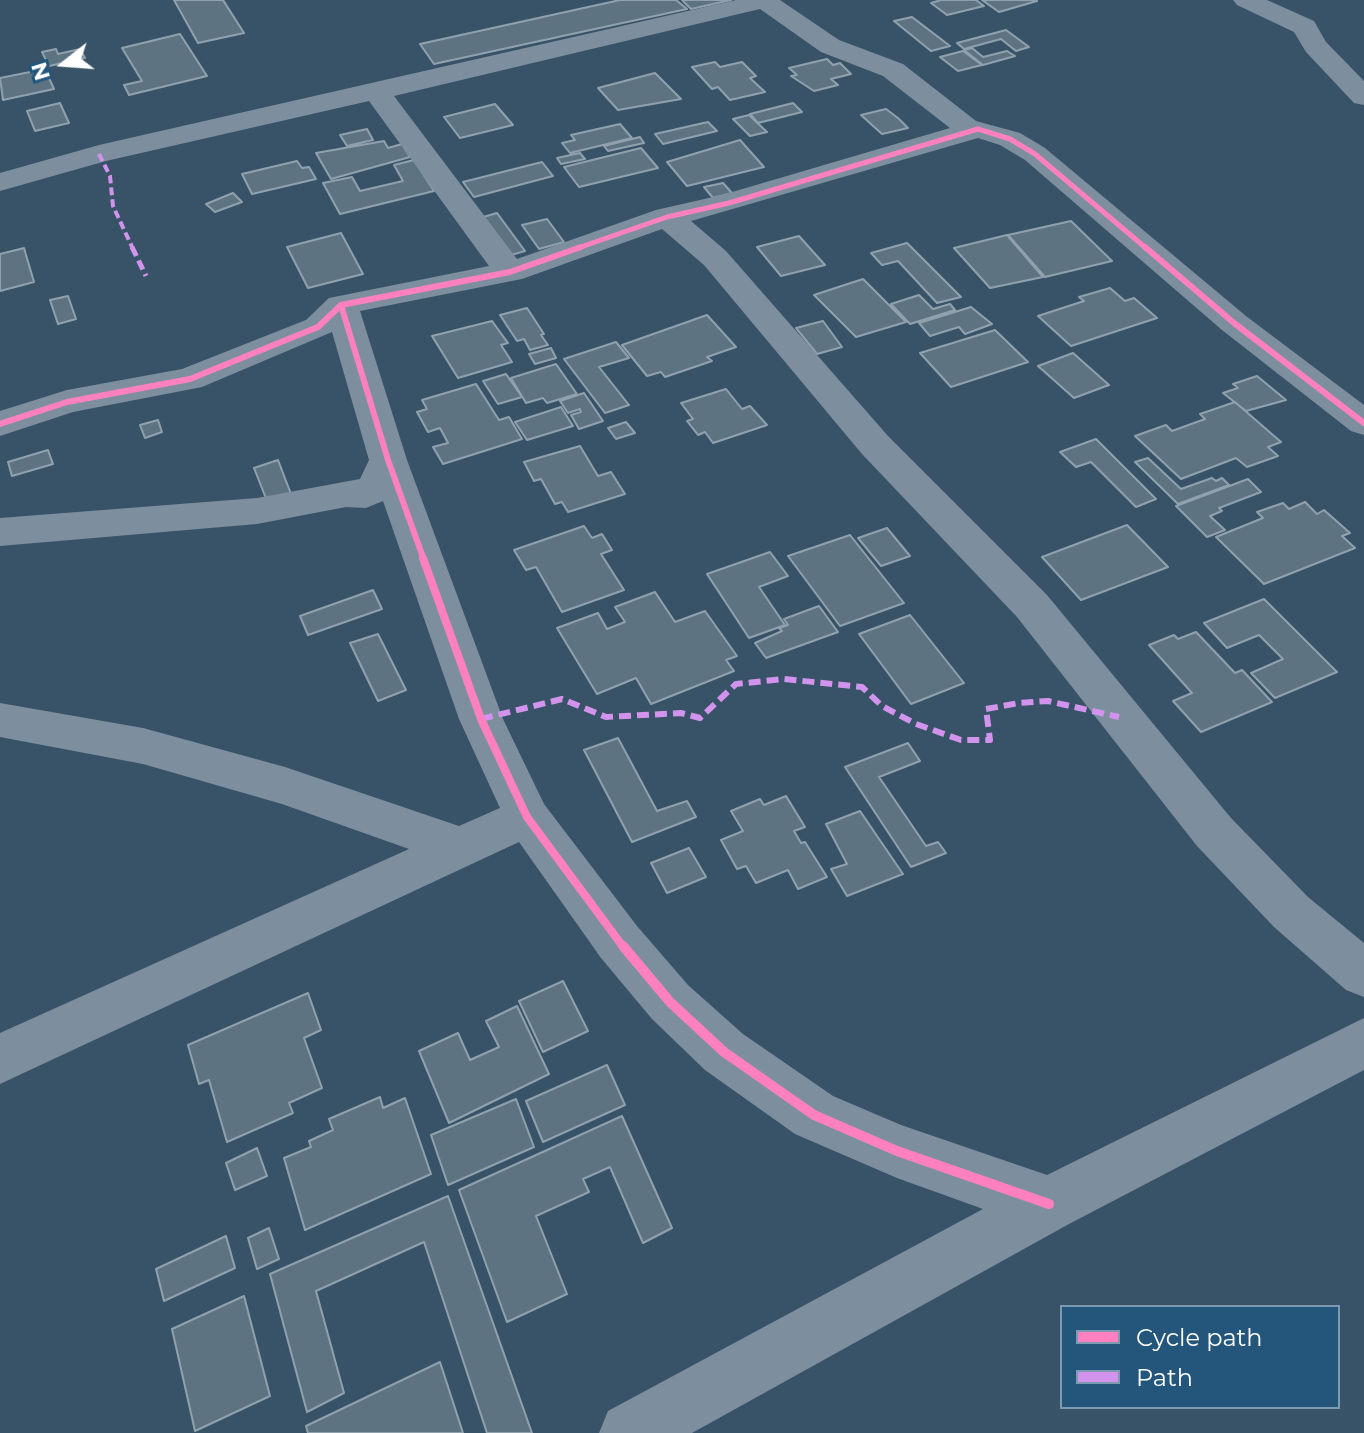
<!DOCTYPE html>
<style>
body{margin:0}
#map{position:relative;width:1364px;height:1433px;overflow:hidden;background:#385368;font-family:Montserrat,sans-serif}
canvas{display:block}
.legend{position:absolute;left:1060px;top:1305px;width:280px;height:104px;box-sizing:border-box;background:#24567c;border:2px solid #7c9ab0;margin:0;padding:10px 14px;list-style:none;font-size:24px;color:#fff}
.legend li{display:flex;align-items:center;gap:16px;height:40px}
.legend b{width:40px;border:2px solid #7c9ab0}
.north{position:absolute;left:24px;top:24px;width:80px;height:80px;-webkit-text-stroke:6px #24567c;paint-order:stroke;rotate:253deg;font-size:22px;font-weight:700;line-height:32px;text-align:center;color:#fff}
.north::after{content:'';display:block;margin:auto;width:28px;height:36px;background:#fff;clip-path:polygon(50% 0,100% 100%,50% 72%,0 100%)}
</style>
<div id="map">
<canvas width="1364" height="1433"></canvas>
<ul class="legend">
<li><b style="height:10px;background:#ff80c0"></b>Cycle path</li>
<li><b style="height:10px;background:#d193ec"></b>Path</li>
</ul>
<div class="north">N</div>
</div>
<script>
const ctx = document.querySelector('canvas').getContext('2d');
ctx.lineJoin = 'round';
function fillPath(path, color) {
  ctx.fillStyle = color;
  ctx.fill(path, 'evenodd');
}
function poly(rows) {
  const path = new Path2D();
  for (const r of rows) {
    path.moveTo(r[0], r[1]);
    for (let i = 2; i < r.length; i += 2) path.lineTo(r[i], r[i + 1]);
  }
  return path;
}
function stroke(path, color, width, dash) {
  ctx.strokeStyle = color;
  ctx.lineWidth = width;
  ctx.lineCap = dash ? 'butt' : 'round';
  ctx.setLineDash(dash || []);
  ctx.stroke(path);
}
const building = poly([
 [174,0,223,0,244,33,198,43,174,0],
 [620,0,676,0,687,9,434,64,420,44,620,0],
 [682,0,731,0,691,9,682,0],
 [941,0,976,0,984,6,947,15,931,3,941,0],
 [982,0,1036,0,1037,1,999,12,982,0],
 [912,17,950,46,931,51,894,21,912,17],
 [1006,30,1029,47,1016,51,1001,39,964,49,957,43,1006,30],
 [180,34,207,76,129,95,124,85,142,81,122,48,180,34],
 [972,48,983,57,1007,51,1015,56,983,65,964,50,972,48],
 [56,49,58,54,80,49,85,58,49,66,42,52,56,49],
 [963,51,982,65,958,71,940,57,963,51],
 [827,59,833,65,840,63,851,74,831,79,838,85,814,91,791,76,797,75,789,68,827,59],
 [715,62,720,67,742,62,756,76,750,78,765,92,730,100,718,87,712,89,692,67,715,62],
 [45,69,54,89,3,100,0,78,45,69],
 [655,73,681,99,618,110,598,88,655,73],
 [60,103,69,123,35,131,27,111,60,103],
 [793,103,802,112,758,123,750,114,793,103],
 [495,104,513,125,460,138,444,117,495,104],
 [886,109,898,118,908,128,882,134,861,115,886,109],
 [749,115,767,132,750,136,733,119,749,115],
 [708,122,717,131,663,144,655,134,708,122],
 [620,124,632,138,570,153,562,143,575,140,571,135,620,124],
 [367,129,373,140,347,146,340,135,367,129],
 [640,137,644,143,608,151,604,146,640,137],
 [740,140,764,167,687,186,667,162,740,140],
 [384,141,388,148,402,144,410,157,331,179,316,153,384,141],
 [641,148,658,168,579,187,564,167,641,148],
 [580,153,585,159,561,164,557,158,580,153],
 [414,160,434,191,340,214,323,183,352,177,360,191,403,181,394,165,414,160],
 [297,161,302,168,309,167,316,179,252,194,242,174,297,161],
 [542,162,553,176,474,197,463,182,542,162],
 [723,183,732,193,713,198,704,187,723,183],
 [233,193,242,202,215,212,206,204,233,193],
 [497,213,525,251,511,255,483,217,497,213],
 [547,219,564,242,539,249,522,225,547,219],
 [1071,221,1112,261,1045,277,1008,235,1071,221],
 [341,233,363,274,308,288,287,247,341,233],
 [1007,235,1043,277,990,288,954,248,1007,235],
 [799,236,825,265,781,276,757,247,799,236],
 [907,243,961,297,937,303,898,261,882,265,871,253,907,243],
 [24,248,34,282,0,291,0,254,24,248],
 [863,279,906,322,856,337,814,295,863,279],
 [1110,288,1125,301,1134,298,1157,318,1071,346,1038,316,1084,301,1079,297,1110,288],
 [919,295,933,309,950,304,955,310,910,324,891,304,919,295],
 [68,296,76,319,58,324,50,300,68,296],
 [971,307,992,324,965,334,959,327,930,336,919,323,971,307],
 [527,308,544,334,541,335,548,345,530,350,524,339,517,341,500,315,527,308],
 [707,315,736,347,707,357,712,361,665,377,661,372,647,376,622,345,707,315],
 [492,321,508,343,501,345,512,362,458,378,432,336,492,321],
 [823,321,842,347,817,354,796,328,823,321],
 [995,330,1028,362,951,387,920,353,995,330],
 [616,342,629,358,599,367,629,405,605,413,564,359,616,342],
 [551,348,556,358,535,364,529,354,551,348],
 [1073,353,1109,385,1074,398,1038,366,1073,353],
 [556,364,577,394,547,403,543,398,526,403,511,378,556,364],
 [506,374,522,397,498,404,483,381,506,374],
 [1257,376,1286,400,1246,411,1223,393,1238,388,1233,384,1257,376],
 [476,384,499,420,509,417,522,439,443,464,433,447,448,443,440,428,428,432,417,412,427,409,422,400,476,384],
 [726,389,742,409,750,406,767,425,713,443,705,432,698,435,687,421,693,419,681,403,726,389],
 [584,393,603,421,579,429,571,415,581,412,580,409,568,413,560,401,584,393],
 [1235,402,1281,442,1268,447,1278,456,1247,467,1236,458,1181,479,1135,436,1166,425,1172,431,1205,419,1200,414,1235,402],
 [561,407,573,426,527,440,515,422,561,407],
 [158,420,162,432,145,438,140,425,158,420],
 [626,422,635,433,616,439,608,428,626,422],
 [1096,439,1156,499,1136,507,1091,462,1076,467,1060,452,1096,439],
 [580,446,598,476,611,472,625,494,568,512,562,502,555,504,541,479,534,481,524,462,580,446],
 [48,450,53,464,12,476,8,462,48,450],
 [1148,458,1181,489,1212,478,1216,481,1222,478,1229,485,1178,504,1135,462,1148,458],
 [278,460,291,494,267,501,254,468,278,460],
 [1248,479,1261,492,1219,508,1222,511,1210,516,1225,530,1207,537,1176,506,1248,479],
 [1305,502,1317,514,1324,510,1350,533,1342,536,1355,548,1264,584,1216,537,1263,518,1257,512,1283,503,1289,509,1305,502],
 [1127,525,1168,567,1081,600,1042,557,1127,525],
 [584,526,592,538,602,534,612,550,601,554,624,590,562,612,536,567,526,570,514,550,584,526],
 [887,528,910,556,881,566,858,538,887,528],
 [850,535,904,603,840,626,788,556,850,535],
 [770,552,788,576,759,587,785,625,749,638,707,574,770,552],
 [373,590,382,609,308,635,300,616,373,590],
 [655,592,675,622,705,611,737,656,726,660,734,671,651,704,636,678,597,694,557,628,598,613,607,629,625,622,615,607,655,592],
 [1264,599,1337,672,1275,698,1251,673,1283,659,1259,635,1227,648,1204,623,1264,599],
 [819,606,838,632,766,658,755,643,782,631,779,628,788,625,784,619,819,606],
 [910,615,964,683,911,704,859,634,910,615],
 [1196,632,1235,673,1242,670,1272,702,1201,732,1173,701,1192,693,1149,645,1174,635,1178,639,1196,632],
 [378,634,406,690,378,701,350,643,378,634],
 [618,738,657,811,687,801,696,817,632,842,584,750,618,738],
 [908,743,920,761,879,777,926,846,938,842,946,853,911,867,845,767,908,743],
 [786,796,805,827,794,831,801,843,805,842,827,877,798,889,788,870,756,883,746,866,737,869,721,840,743,831,731,811,760,799,764,805,786,796],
 [860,811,903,874,847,896,831,869,847,864,826,824,860,811],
 [689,848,706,877,667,893,651,863,689,848],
 [563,981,588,1031,543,1052,519,1001,563,981],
 [308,993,321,1030,304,1038,322,1088,289,1103,293,1113,227,1142,209,1080,199,1084,188,1045,308,993],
 [517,1006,549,1074,449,1123,419,1051,458,1033,470,1060,499,1047,486,1021,517,1006],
 [607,1065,625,1105,543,1142,526,1101,607,1065],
 [380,1097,383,1108,405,1098,431,1174,305,1230,284,1158,311,1147,309,1141,333,1130,329,1119,380,1097],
 [516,1099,534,1147,448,1185,431,1135,516,1099],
 [622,1116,672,1228,643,1243,610,1167,583,1179,589,1192,536,1216,567,1294,507,1322,459,1190,622,1116],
 [257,1148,267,1176,235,1190,226,1163,257,1148],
 [448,1196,532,1433,487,1433,424,1242,316,1291,344,1393,307,1412,270,1274,448,1196],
 [269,1228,279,1259,257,1269,248,1238,269,1228],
 [226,1236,235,1268,164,1301,156,1269,226,1236],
 [244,1296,270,1396,195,1431,172,1329,244,1296],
 [440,1362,463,1433,308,1433,306,1426,440,1362]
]);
fillPath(building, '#5e7382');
stroke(building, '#90a1ae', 2);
fillPath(poly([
 [736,0,780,0,839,40,903,64,976,121,1020,133,1045,148,1246,316,1364,405,1364,435,1351,431,1222,330,1025,160,1000,145,978,138,691,221,726,251,888,436,1047,595,1231,818,1308,897,1364,943,1364,997,1346,990,1274,927,1197,846,1017,617,862,454,704,265,662,229,522,279,360,311,407,460,503,719,544,804,637,926,688,985,743,1034,833,1096,901,1125,1047,1175,1364,1018,1364,1070,1069,1224,692,1433,599,1433,608,1411,983,1209,897,1178,795,1134,705,1070,652,1019,601,958,519,842,0,1084,0,1033,409,849,282,804,143,764,0,737,0,703,143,728,285,767,459,826,500,808,459,719,383,501,366,508,346,507,257,524,0,546,0,518,257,498,360,479,369,460,332,332,202,387,73,412,0,436,0,411,67,390,182,369,306,320,329,298,489,266,369,101,106,161,0,191,0,173,99,145,736,0],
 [760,9,821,52,883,76,950,128,722,195,656,210,517,259,394,96,760,9],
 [1233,0,1267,0,1314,21,1326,42,1364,81,1364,105,1354,103,1306,52,1294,32,1237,5,1233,0]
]), '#7d8f9f');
stroke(poly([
 [99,154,110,176,113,206,133,249]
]), '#d193ec', 4, [8, 4]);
stroke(poly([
 [132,247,146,276]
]), '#d193ec', 5, [10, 5]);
stroke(poly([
 [481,719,562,699,606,717,681,713,700,718,736,684,784,679,862,687,882,706,916,724,961,740,990,740,986,709,1019,703,1048,701,1119,717]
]), '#d193ec', 6, [12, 6]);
stroke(poly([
 [575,249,667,217,729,203,978,129,1010,139,1035,154,1147,249]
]), '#ff80c0', 5);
stroke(poly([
 [1145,247,1234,323,1364,423],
 [341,305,388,460,424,560],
 [0,424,67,402,190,379,318,327,341,305,510,272,581,247]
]), '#ff80c0', 6);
stroke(poly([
 [423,558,481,719,527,817,624,948]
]), '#ff80c0', 8);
stroke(poly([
 [623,946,670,1002,724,1052,814,1115,897,1151,1049,1204]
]), '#ff80c0', 10);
</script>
